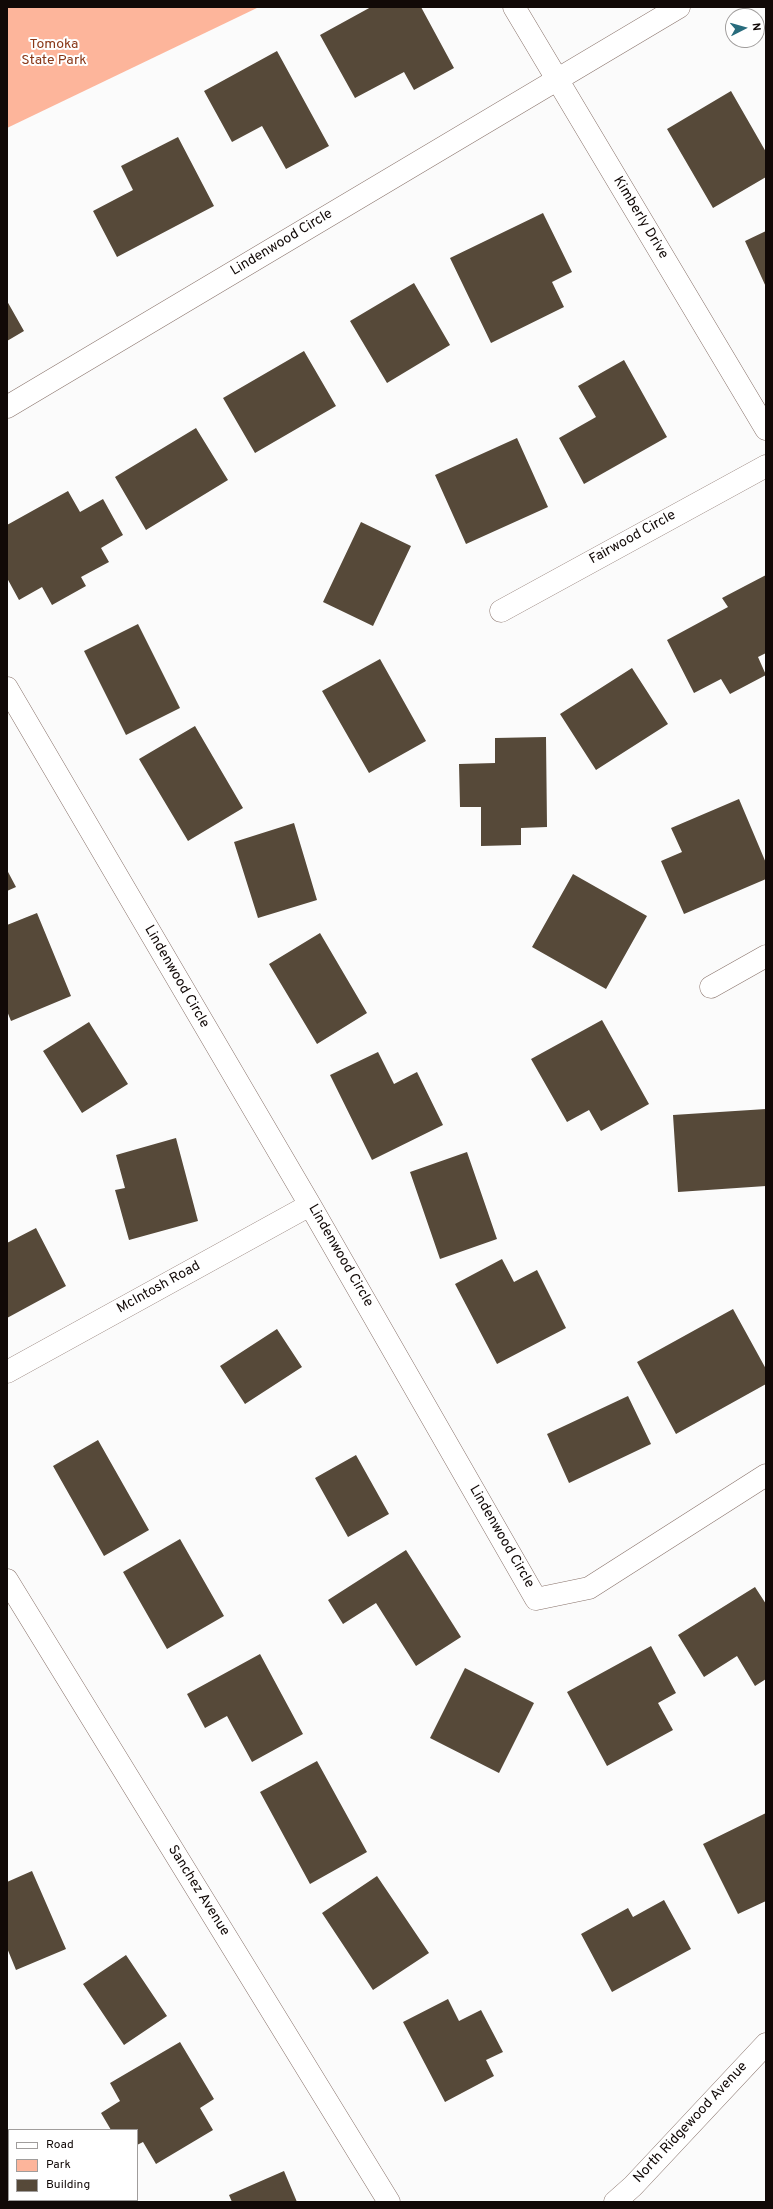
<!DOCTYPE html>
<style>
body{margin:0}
#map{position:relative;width:773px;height:2209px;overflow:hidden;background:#fbfbfb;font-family:Overpass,sans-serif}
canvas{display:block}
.frame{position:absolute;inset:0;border:8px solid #110907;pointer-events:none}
.legend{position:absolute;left:8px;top:2129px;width:130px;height:72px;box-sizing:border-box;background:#fff;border:1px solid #a09d9c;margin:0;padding:5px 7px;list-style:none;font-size:12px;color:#110907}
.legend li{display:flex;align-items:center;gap:8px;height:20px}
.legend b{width:20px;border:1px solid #a09d9c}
.north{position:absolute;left:725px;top:8px;width:40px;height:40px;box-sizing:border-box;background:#fff;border:1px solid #a09d9c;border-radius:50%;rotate:84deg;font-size:11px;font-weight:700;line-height:16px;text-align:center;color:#110907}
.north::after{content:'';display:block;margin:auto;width:14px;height:18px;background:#286c7d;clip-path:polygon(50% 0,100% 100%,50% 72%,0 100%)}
</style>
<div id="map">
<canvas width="773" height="2209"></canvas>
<div class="frame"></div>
<ul class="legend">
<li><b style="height:5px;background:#fff"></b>Road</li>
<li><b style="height:11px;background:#fdb59b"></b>Park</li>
<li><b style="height:11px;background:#564939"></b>Building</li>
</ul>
<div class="north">N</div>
</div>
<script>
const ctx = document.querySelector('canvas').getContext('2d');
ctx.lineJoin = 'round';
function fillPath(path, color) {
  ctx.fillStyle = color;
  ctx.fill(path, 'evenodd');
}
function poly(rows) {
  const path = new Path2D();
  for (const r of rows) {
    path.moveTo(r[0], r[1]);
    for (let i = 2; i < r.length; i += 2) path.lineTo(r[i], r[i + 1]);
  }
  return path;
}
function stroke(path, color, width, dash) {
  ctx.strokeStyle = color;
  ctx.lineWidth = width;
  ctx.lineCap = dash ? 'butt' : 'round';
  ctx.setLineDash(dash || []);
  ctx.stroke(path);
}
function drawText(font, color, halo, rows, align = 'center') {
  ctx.font = font + ' Overpass,sans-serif';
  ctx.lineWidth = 4;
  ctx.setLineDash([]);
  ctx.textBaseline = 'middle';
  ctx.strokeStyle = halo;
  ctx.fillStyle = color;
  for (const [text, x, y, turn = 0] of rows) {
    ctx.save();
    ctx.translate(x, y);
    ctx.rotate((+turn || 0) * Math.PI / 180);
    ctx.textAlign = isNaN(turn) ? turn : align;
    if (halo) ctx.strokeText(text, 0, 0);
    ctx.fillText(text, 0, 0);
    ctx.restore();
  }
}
fillPath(poly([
 [7,7,259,7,7,128]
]), '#fdb59b');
fillPath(poly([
 [371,7,421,7,454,68,414,90,404,72,355,98,320,35],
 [277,51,329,146,286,169,262,126,232,142,204,91],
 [731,91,766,152,766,177,713,208,667,129],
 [178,137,214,206,117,257,93,211,133,190,121,166],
 [543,213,572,272,552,282,564,307,491,343,450,258],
 [766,231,766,287,745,241],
 [414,283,450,345,387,383,350,321],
 [7,301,24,331,7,341],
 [304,351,336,406,255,453,223,398],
 [624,360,667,437,584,484,559,438,596,417,578,386],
 [196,428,228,480,146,530,115,477],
 [517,438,548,507,466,544,435,475],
 [68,491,80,512,103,499,123,535,101,548,109,562,81,577,86,586,52,605,42,587,19,600,7,578,7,525],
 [361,522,411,546,373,626,323,602],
 [766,575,766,653,758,657,766,675,730,694,721,679,694,693,667,640,728,607,722,598],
 [138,624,180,708,126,735,84,651],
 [380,659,426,741,369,773,322,691],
 [632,668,668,724,596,770,560,714],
 [195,726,243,808,188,841,139,759],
 [546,737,547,827,521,828,521,845,481,846,481,807,460,807,459,764,495,763,495,738],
 [739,799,766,863,766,879,684,914,661,861,682,852,671,828],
 [294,823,317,900,258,918,234,842],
 [7,870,16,887,7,891],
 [573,874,647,916,606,989,532,947],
 [37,913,71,996,11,1021,7,1011,7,925],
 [320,933,367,1013,317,1044,269,964],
 [602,1020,649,1104,601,1131,589,1110,567,1122,531,1059],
 [89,1022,128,1084,82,1113,43,1051],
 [378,1052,394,1084,417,1072,443,1125,372,1160,330,1075],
 [766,1109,766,1186,678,1192,673,1115],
 [176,1138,198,1221,129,1240,115,1190,125,1188,116,1155],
 [467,1152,497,1239,440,1259,410,1172],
 [36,1228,66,1286,7,1318,7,1243],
 [502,1259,514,1282,537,1270,566,1328,497,1364,455,1284],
 [733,1309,766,1369,766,1384,676,1434,637,1362],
 [277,1329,302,1367,245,1404,220,1366],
 [628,1396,651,1444,569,1483,547,1434],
 [98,1440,149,1530,104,1556,53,1466],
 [356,1455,389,1514,348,1537,315,1478],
 [180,1539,224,1616,167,1649,123,1572],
 [406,1550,461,1637,416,1666,376,1603,343,1624,328,1600],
 [755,1587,766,1604,766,1679,755,1686,737,1656,704,1677,678,1635],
 [651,1646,676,1693,658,1703,673,1730,607,1766,567,1692],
 [260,1654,303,1734,252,1762,227,1716,205,1728,187,1694],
 [465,1668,534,1703,499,1773,430,1738],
 [317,1761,367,1852,310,1884,260,1792],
 [766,1813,766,1901,738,1914,703,1844],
 [32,1871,66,1949,16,1970,7,1948,7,1882],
 [377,1876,429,1953,373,1990,322,1913],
 [664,1900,691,1949,612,1992,581,1934,628,1908,633,1917],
 [126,1955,167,2016,124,2045,83,1984],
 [448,1999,459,2021,481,2010,503,2052,486,2060,494,2076,445,2102,403,2022],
 [180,2042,214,2099,200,2108,213,2130,156,2164,143,2142,137,2145,137,2130,111,2130,101,2113,120,2101,110,2083],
 [284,2171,297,2202,232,2202,229,2195]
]), '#564939');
const street = poly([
 [514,7,766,429],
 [7,407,679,7],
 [501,611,766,466],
 [7,688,310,1205,536,1599,589,1588,766,1475],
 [711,987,766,956],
 [7,1372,310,1205]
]);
const secondary = poly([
 [7,1580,389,2202],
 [615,2202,633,2186,766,2044]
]);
stroke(street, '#88726a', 23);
stroke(secondary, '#88726a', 23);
stroke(street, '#fff', 22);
stroke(secondary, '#fff', 22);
drawText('14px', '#893818', '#fff', [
 ["Tomoka",54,45],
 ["State Park",54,61]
]);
drawText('14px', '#110907', '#fff', [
 ["Kimberly Drive",640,218,59],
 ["Lindenwood Circle",282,243,-31],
 ["Fairwood Circle",633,538,-29],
 ["Lindenwood Circle",176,977,60],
 ["Lindenwood Circle",340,1256,60],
 ["McIntosh Road",159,1288,-29],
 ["Lindenwood Circle",501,1537,60],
 ["Sanchez Avenue",198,1891,58],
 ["North Ridgewood Avenue",691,2123,-47]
]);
</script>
